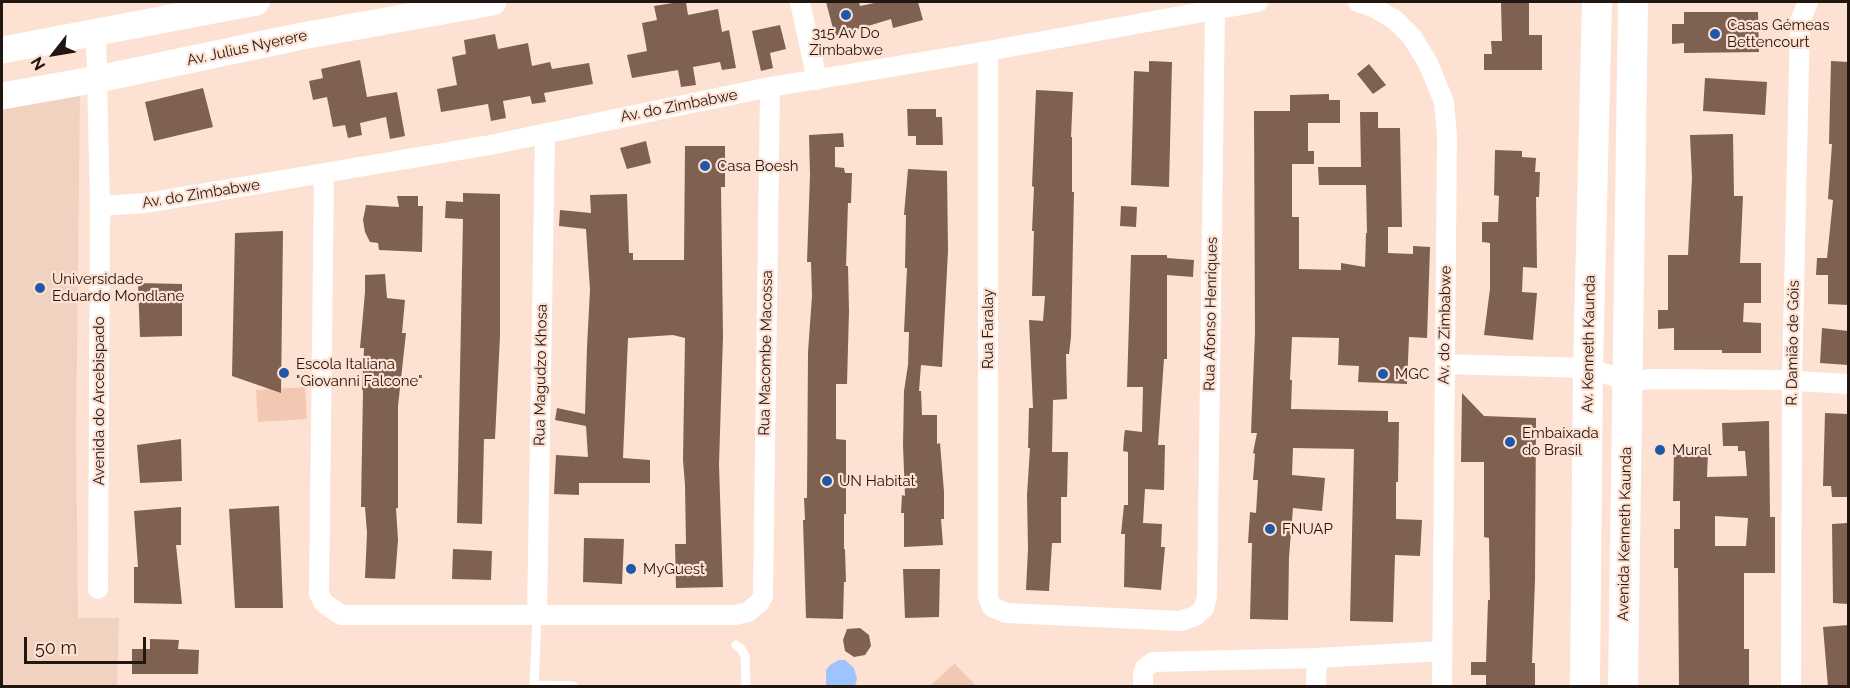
<!DOCTYPE html>
<meta charset="utf-8">
<style>
body{margin:0}
#map{position:relative;width:1850px;height:688px;overflow:hidden;background:#fde1d2;font-family:Raleway,sans-serif}
canvas{display:block}
.frame{position:absolute;inset:0;border:3px solid #221610;pointer-events:none}
.north{position:absolute;left:24px;top:24px;width:60px;height:60px;-webkit-text-stroke:4px #fde1d2;paint-order:stroke;rotate:239deg;font-size:16px;font-weight:700;line-height:24px;text-align:center;color:#221610}
.north::after{content:'';display:block;margin:auto;width:21px;height:27px;background:#221610;clip-path:polygon(50% 0,100% 100%,50% 72%,0 100%)}
.scale{position:absolute;left:24px;top:637px;width:122px;height:27px;box-sizing:border-box;border:3px solid #221610;border-top:0;padding-left:8px;font-size:18px;line-height:21px;white-space:nowrap;color:#221610;-webkit-text-stroke:4px #fde1d2;paint-order:stroke}
</style>
<div id="map">
<canvas width="1850" height="688"></canvas>
<div class="frame"></div>
<div class="north">N</div>
<div class="scale">50 m</div>
</div>
<script>
const ctx = document.querySelector('canvas').getContext('2d');
ctx.lineJoin = 'round';
function fillPath(path, color) {
  ctx.fillStyle = color;
  ctx.fill(path, 'evenodd');
}
function poly(rows) {
  const path = new Path2D();
  for (const r of rows) {
    path.moveTo(r[0], r[1]);
    for (let i = 2; i < r.length; i += 2) path.lineTo(r[i], r[i + 1]);
  }
  return path;
}
function stroke(path, color, width, dash) {
  ctx.strokeStyle = color;
  ctx.lineWidth = width;
  ctx.lineCap = dash ? 'butt' : 'round';
  ctx.setLineDash(dash || []);
  ctx.stroke(path);
}
function drawText(font, color, halo, rows, align = 'center') {
  ctx.font = font + ' Raleway,sans-serif';
  ctx.lineWidth = 4.5;
  ctx.setLineDash([]);
  ctx.textBaseline = 'middle';
  ctx.strokeStyle = halo;
  ctx.fillStyle = color;
  for (const [text, x, y, turn = 0] of rows) {
    ctx.save();
    ctx.translate(x, y);
    ctx.rotate((+turn || 0) * Math.PI / 180);
    ctx.textAlign = isNaN(turn) ? turn : align;
    if (halo) ctx.strokeText(text, 0, 0);
    ctx.fillText(text, 0, 0);
    ctx.restore();
  }
}
fillPath(poly([
 [80,90,76,435,78,618,119,618,117,686,2,686,2,106]
]), '#f1d1c0');
fillPath(poly([
 [305,387,307,419,258,422,256,390],
 [954,663,976,686,930,686,954,664]
]), '#f2c8b2');
fillPath(poly([
 [839,660,845,660,854,668,857,679,855,686,826,686,826,670,830,665]
]), '#9dc4fe');
fillPath(poly([
 [679,2,686,2,688,15,718,9,722,32,729,30,736,68,722,70,720,62,693,67,696,85,681,87,678,70,632,78,627,55,647,51,642,23,657,20,654,6],
 [826,2,859,2,860,6,879,2,918,2,923,20,893,28,891,19,835,36],
 [1501,2,1529,2,1529,35,1542,35,1542,70,1484,70,1484,54,1492,54,1491,41,1502,41],
 [1684,12,1758,12,1759,52,1684,53,1684,43,1672,44,1672,24,1684,24],
 [780,25,786,49,770,53,773,68,761,71,752,31],
 [495,34,498,49,528,43,532,66,550,62,552,69,589,63,593,84,544,93,546,102,532,104,530,96,503,101,506,118,491,121,488,104,441,112,437,89,457,85,452,57,466,54,464,40],
 [360,60,367,97,397,92,405,136,390,139,386,117,360,123,362,135,348,138,345,125,333,127,327,97,313,100,309,81,323,78,321,69],
 [1149,61,1172,62,1169,187,1131,185,1134,71,1149,72],
 [1831,61,1848,62,1848,305,1828,304,1828,275,1816,275,1817,258,1827,258,1833,200,1828,199,1832,144,1829,144],
 [1369,64,1386,85,1373,94,1357,74],
 [1705,78,1767,82,1765,115,1703,111],
 [203,88,213,127,154,141,145,102],
 [1036,90,1073,92,1071,137,1072,137,1072,192,1074,192,1071,337,1069,354,1066,354,1067,399,1053,400,1052,452,1068,452,1067,497,1061,497,1061,543,1052,543,1049,591,1026,590,1028,549,1027,495,1030,448,1028,448,1029,408,1033,408,1029,320,1043,321,1045,296,1032,296,1034,231,1032,231,1034,187,1032,186],
 [1329,94,1329,100,1340,100,1340,123,1308,123,1308,151,1314,151,1314,164,1292,164,1292,217,1299,217,1299,269,1341,270,1341,263,1365,267,1366,233,1367,233,1366,185,1319,185,1318,167,1361,167,1360,112,1378,112,1378,128,1400,128,1402,227,1388,227,1388,253,1413,254,1413,246,1430,247,1427,338,1409,337,1407,384,1358,382,1359,366,1338,365,1339,338,1292,337,1290,380,1292,380,1291,409,1388,411,1388,422,1399,422,1398,482,1396,482,1396,519,1422,520,1420,556,1395,555,1393,622,1350,621,1354,449,1293,448,1292,475,1325,478,1322,511,1293,508,1289,557,1288,620,1250,619,1252,543,1248,543,1250,512,1256,513,1258,480,1253,480,1255,454,1253,453,1257,433,1251,433,1255,333,1254,111,1290,111,1290,95],
 [907,109,936,109,936,117,942,117,943,145,916,145,916,136,908,136],
 [843,133,844,147,835,147,835,167,844,168,845,173,852,173,851,203,848,203,846,266,848,266,849,311,847,384,836,384,836,439,846,440,846,514,844,514,844,549,845,549,846,582,844,582,843,619,806,618,803,520,805,520,804,498,807,498,808,352,812,296,811,262,807,262,810,175,809,135],
 [1733,134,1734,196,1743,196,1740,263,1761,263,1761,303,1744,303,1743,322,1761,323,1761,353,1722,353,1722,350,1674,350,1674,328,1658,329,1658,310,1668,310,1668,255,1688,255,1692,178,1690,135],
 [646,141,651,163,627,169,620,148],
 [685,146,725,146,725,187,721,187,723,336,719,465,723,587,676,588,675,544,686,544,685,485,683,460,685,338,673,335,628,338,623,458,650,460,650,483,579,483,579,495,554,494,556,455,588,457,586,426,555,420,557,408,585,414,587,347,590,290,586,229,559,226,560,210,591,213,590,195,627,194,629,253,633,253,633,260,684,260],
 [1495,150,1522,151,1522,157,1536,158,1535,172,1540,172,1539,197,1536,197,1537,268,1523,267,1522,292,1537,293,1533,340,1484,335,1490,289,1490,243,1482,242,1482,222,1498,222,1499,196,1494,195],
 [908,169,947,171,948,251,942,367,921,365,919,391,921,391,922,415,937,415,937,444,940,443,944,492,944,519,941,519,943,545,904,547,904,513,901,513,902,495,905,496,903,445,904,391,908,365,909,332,904,332,907,268,905,268,906,215,904,215],
 [463,193,500,194,500,336,495,439,484,439,482,524,457,523,463,219,445,218,446,201,463,202],
 [397,196,418,196,418,206,423,206,422,252,379,250,378,243,370,242,365,232,363,220,366,205,399,207],
 [1121,206,1137,207,1136,227,1120,226],
 [283,231,281,393,232,376,235,233],
 [1131,255,1167,255,1167,258,1194,260,1193,277,1167,275,1167,359,1164,359,1158,445,1165,445,1164,490,1145,489,1143,523,1162,524,1161,547,1165,547,1161,590,1124,587,1125,534,1121,534,1124,505,1128,505,1128,452,1123,451,1124,437,1125,430,1142,432,1143,387,1127,387],
 [385,274,387,298,405,300,402,333,406,333,398,406,398,508,396,508,398,540,395,579,365,578,367,533,365,507,361,507,363,390,362,390,364,348,360,348,365,292,365,275],
 [138,283,182,284,182,336,140,337],
 [1822,328,1848,331,1848,365,1820,363],
 [1462,393,1484,416,1536,418,1535,580,1532,663,1535,663,1535,687,1486,687,1486,675,1471,675,1471,662,1486,662,1488,600,1490,600,1489,538,1484,537,1484,462,1461,462],
 [1825,413,1848,414,1848,497,1832,497,1831,486,1823,486],
 [1769,421,1770,517,1775,517,1775,573,1744,573,1744,649,1749,649,1749,687,1679,687,1678,568,1674,568,1674,529,1680,529,1680,501,1673,501,1674,451,1708,452,1707,477,1747,476,1745,451,1738,451,1738,446,1723,446,1722,423],
 [1715,516,1748,518,1746,546,1715,546],
 [181,439,182,481,140,483,137,445],
 [279,506,283,608,235,608,229,509],
 [181,507,181,545,176,545,182,604,134,603,134,567,138,567,134,511],
 [1848,523,1848,604,1833,603,1832,524],
 [584,538,624,539,622,584,583,582],
 [453,549,492,551,491,580,452,579],
 [903,569,940,569,939,617,905,618],
 [1848,625,1848,687,1828,687,1823,627],
 [860,628,869,635,871,646,865,655,854,657,845,651,843,640,847,629],
 [150,639,179,640,178,649,199,650,198,674,132,674,132,649,150,649]
]), '#7e6151');
stroke(poly([
 [736,645,741,649,745,656,746,686],
 [536,685,573,686],
 [534,686,537,616]
]), '#fff', 9);
stroke(poly([
 [800,2,817,80],
 [1358,2,1373,7,1395,20,1412,37,1428,63,1444,102,1447,137,1442,686],
 [96,33,100,206,98,589],
 [988,51,988,597,992,607,1006,613,1181,621,1195,616,1204,608,1207,596,1215,8],
 [324,175,319,594,324,603,341,615,735,615,748,612,759,603,763,596,770,87],
 [100,206,146,203,490,145,770,87,988,51,1258,2],
 [1445,364,1588,368,1628,381,1653,379,1781,380,1848,384],
 [537,616,545,133],
 [1143,686,1143,673,1145,668,1153,662,1317,658,1442,651],
 [1316,686,1317,658],
 [1791,686,1792,382,1800,21,1808,2]
]), '#fff', 20);
stroke(poly([
 [2,50,256,2],
 [2,96,98,79,302,36,493,2]
]), '#fff', 27);
stroke(poly([
 [1585,686,1588,368,1597,2],
 [1623,686,1633,2]
]), '#fff', 30);
for (const [x, y, r, color] of [
 [846,15,6,"#1f58a9"],
 [1715,34,6,"#1f58a9"],
 [705,166,6,"#1f58a9"],
 [40,288,6,"#1f58a9"],
 [284,373,6,"#1f58a9"],
 [1383,374,6,"#1f58a9"],
 [1510,442,6,"#1f58a9"],
 [1660,450,6,"#1f58a9"],
 [827,481,6,"#1f58a9"],
 [1270,529,6,"#1f58a9"],
 [631,569,6,"#1f58a9"]
]) {
  const dot = new Path2D();
  dot.arc(x, y, r, 0, 2 * Math.PI);
  ctx.fillStyle = color;
  ctx.fill(dot);
  stroke(dot, '#fde1d2', 2);
}
drawText('15px', '#221610', '#fde1d2', [
 ["Casas Gémeas",1727,25],
 ["Bettencourt",1727,42],
 ["315 Av Do",846,33,"center"],
 ["Zimbabwe",846,50,"center"],
 ["Casa Boesh",717,166],
 ["Universidade",52,279],
 ["Eduardo Mondlane",52,296],
 ["Escola Italiana",296,364],
 ["\"Giovanni Falcone\"",296,381],
 ["MGC",1395,374],
 ["Embaixada",1522,433],
 ["do Brasil",1522,450],
 ["Mural",1672,450],
 ["UN Habitat",839,481],
 ["FNUAP",1282,529],
 ["MyGuest",643,569]
], 'left');
drawText('15px', '#221610', '#fde1d2', [
 ["Av. Julius Nyerere",247,48,-12],
 ["Av. do Zimbabwe",679,106,-11],
 ["Av. do Zimbabwe",201,194,-9],
 ["Rua Afonso Henriques",1211,314,-89],
 ["Av. do Zimbabwe",1445,325,-89],
 ["Rua Faralay",988,329,-90],
 ["R. Damião de Góis",1793,343,-89],
 ["Av. Kenneth Kaunda",1589,344,-89],
 ["Rua Macombe Macossa",766,353,-89],
 ["Rua Magudzo Khosa",541,375,-89],
 ["Avenida do Arcebispado",99,401,-90],
 ["Avenida Kenneth Kaunda",1625,534,-89]
]);
</script>
